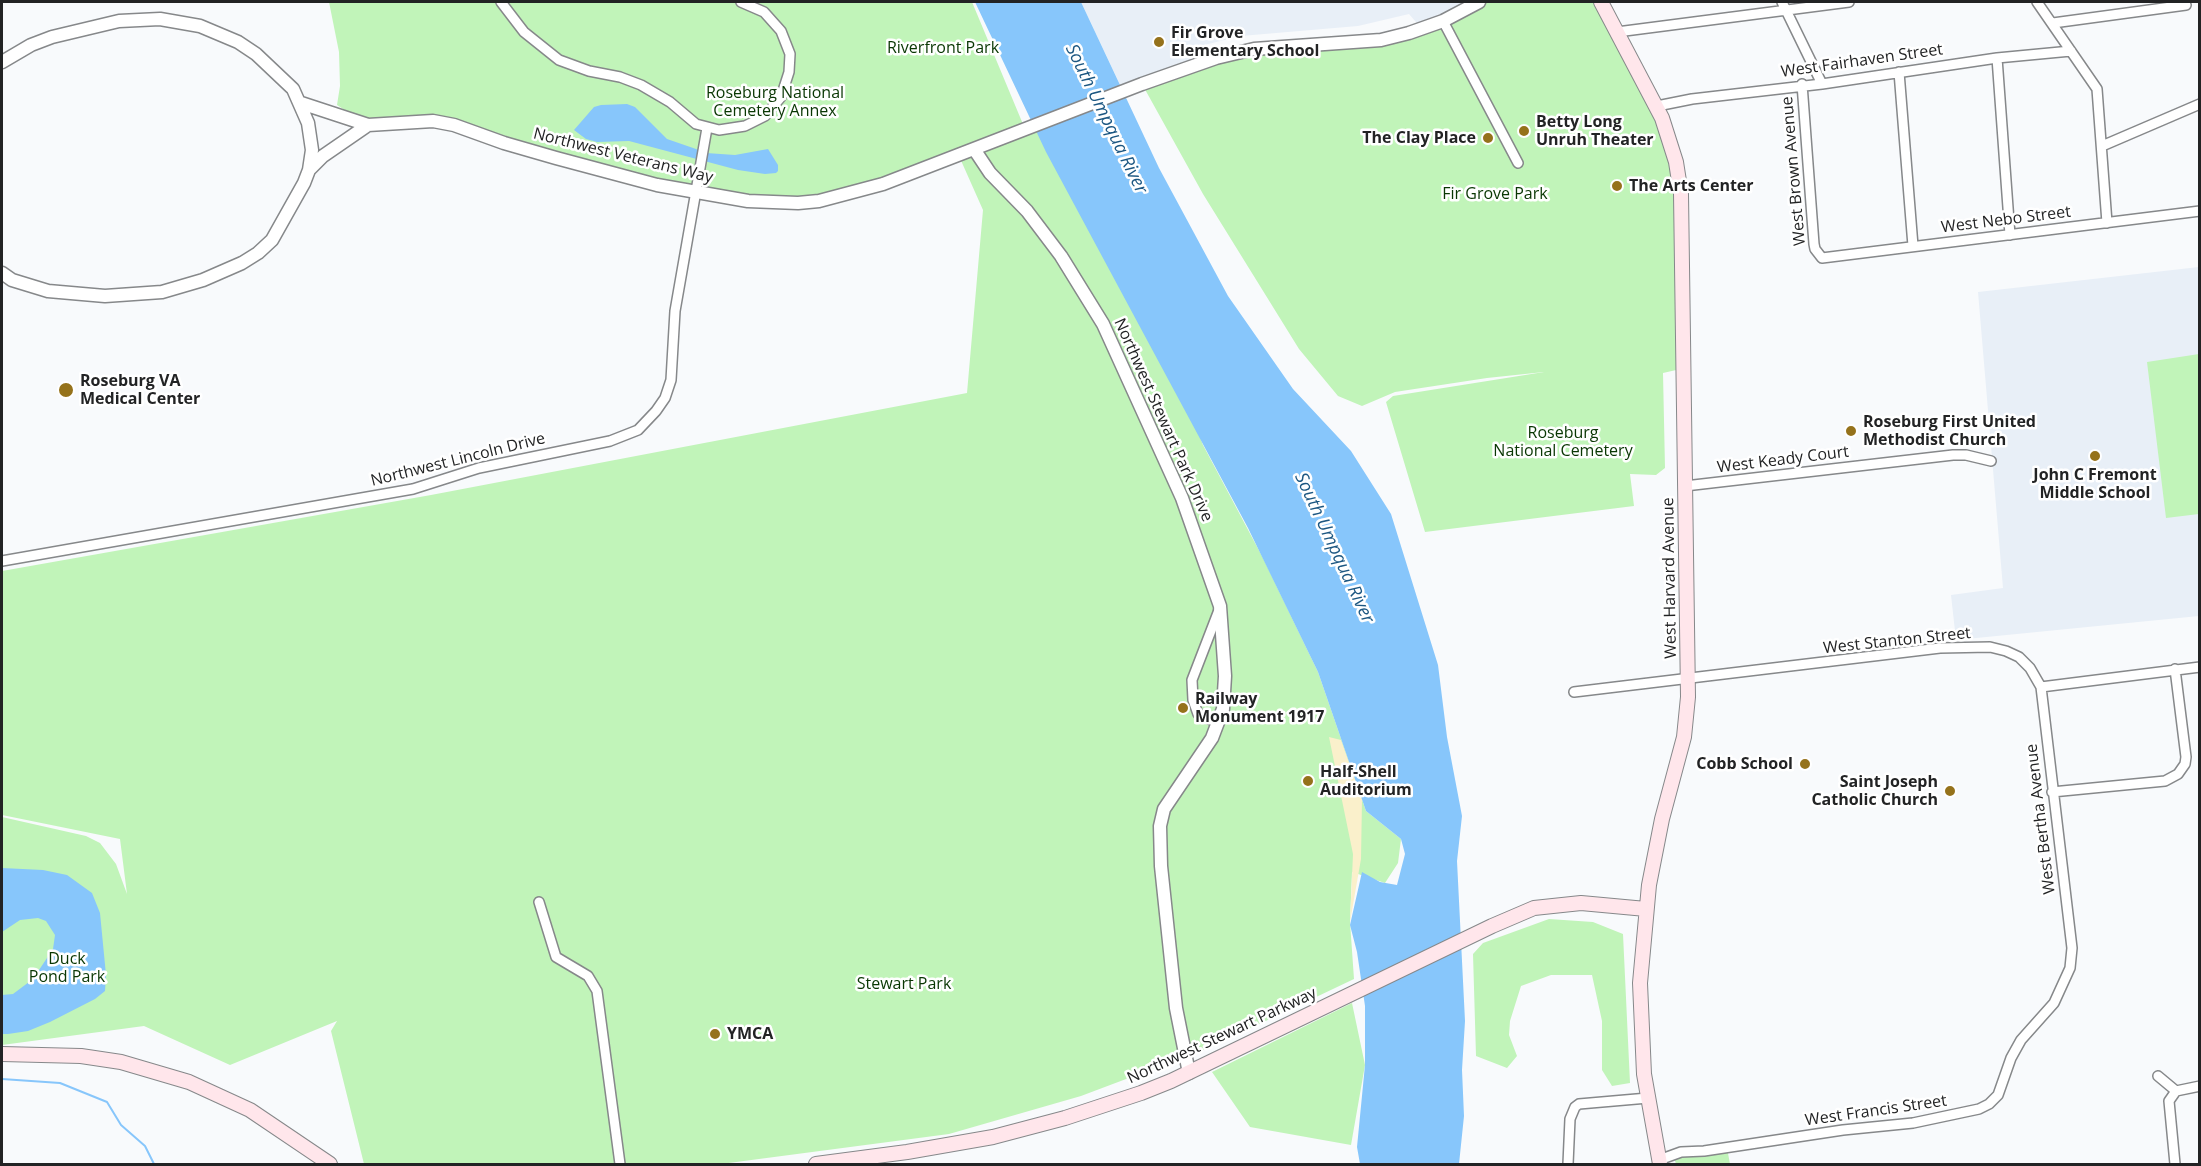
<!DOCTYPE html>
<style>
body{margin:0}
#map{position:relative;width:2201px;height:1166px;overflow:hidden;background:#f8fafc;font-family:"Open Sans",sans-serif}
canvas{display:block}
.frame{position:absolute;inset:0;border:3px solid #222324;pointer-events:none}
</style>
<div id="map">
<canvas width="2201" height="1166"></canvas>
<div class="frame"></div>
</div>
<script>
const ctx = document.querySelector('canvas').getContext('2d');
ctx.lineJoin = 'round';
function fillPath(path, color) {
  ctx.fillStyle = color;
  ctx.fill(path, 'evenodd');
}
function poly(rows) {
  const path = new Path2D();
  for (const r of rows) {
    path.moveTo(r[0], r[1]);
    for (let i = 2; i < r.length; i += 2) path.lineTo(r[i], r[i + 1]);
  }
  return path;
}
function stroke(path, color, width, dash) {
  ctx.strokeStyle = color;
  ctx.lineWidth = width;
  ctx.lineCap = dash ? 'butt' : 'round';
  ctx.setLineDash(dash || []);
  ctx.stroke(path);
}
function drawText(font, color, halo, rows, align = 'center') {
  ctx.font = font + ' "Open Sans",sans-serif';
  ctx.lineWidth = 5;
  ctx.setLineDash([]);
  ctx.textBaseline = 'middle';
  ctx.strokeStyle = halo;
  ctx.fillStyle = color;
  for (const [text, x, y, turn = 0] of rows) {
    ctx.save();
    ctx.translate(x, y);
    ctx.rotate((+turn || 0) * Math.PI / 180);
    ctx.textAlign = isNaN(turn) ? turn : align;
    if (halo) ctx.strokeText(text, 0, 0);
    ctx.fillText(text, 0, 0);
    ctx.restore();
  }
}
fillPath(poly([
 [1081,2,1479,2,1422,29,1409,14,1358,26,1241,36,1196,47,1194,56,1196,65,1123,91],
 [2199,267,2199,616,1956,640,1951,595,2003,588,1978,292]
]), '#e8eff7');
fillPath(poly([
 [329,2,972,2,1025,129,1074,110,1203,445,1263,558,1318,672,1366,811,1401,839,1398,863,1385,883,1352,872,1350,922,1354,979,1211,1047,1081,1096,949,1134,721,1164,364,1164,331,1031,337,1021,230,1065,144,1026,2,1045,2,817,86,836,100,843,116,864,127,894,120,839,2,815,2,571,431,495,967,393,983,210,959,156,883,184,780,204,721,197,415,121,357,118,337,105,340,86,339,52],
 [1478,2,1601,2,1676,162,1685,368,1663,373,1665,468,1656,475,1630,474,1634,506,1425,532,1386,402,1393,396,1544,372,1487,378,1395,392,1362,406,1338,396,1299,349,1203,194,1142,84,1254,49,1397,36],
 [2199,354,2199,514,2166,518,2147,362],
 [1549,919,1593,922,1623,934,1630,1083,1612,1086,1602,1070,1602,1021,1592,975,1551,975,1521,986,1510,1021,1509,1035,1517,1056,1507,1068,1476,1056,1473,954,1483,943],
 [1352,1003,1365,1065,1351,1145,1250,1127,1212,1072],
 [1727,1148,1730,1164,1676,1164,1673,1154]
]), '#c1f4b9');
fillPath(poly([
 [1329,737,1341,740,1362,799,1361,859,1350,922,1353,854]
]), '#faf0cb');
fillPath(poly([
 [975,2,1081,2,1159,168,1228,296,1293,389,1351,451,1391,514,1438,665,1447,737,1462,816,1457,861,1465,1021,1462,1070,1464,1116,1459,1164,1360,1164,1357,1147,1365,1065,1365,1006,1357,952,1350,925,1362,872,1380,882,1397,885,1405,854,1401,839,1366,811,1318,672,1248,528,1046,152],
 [627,104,635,107,667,139,696,149,706,153,735,155,768,149,778,165,778,171,776,173,765,174,738,170,629,141,597,142,586,139,574,130,594,107,601,105],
 [2,868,43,870,67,875,92,893,100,913,106,975,105,991,95,999,50,1022,28,1031,8,1034,2,1034,2,995,13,994,33,979,53,949,55,935,46,921,38,918,20,920,2,932]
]), '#87c6fb');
stroke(poly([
 [2,1079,60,1083,107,1102,121,1125,145,1146,154,1164]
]), '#87c6fb', 2);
const minor = poly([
 [501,2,524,32,559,60,589,71,620,77,641,85,670,102,696,124,719,130,745,126,765,116,781,97,789,72,790,54,781,31,764,12,741,2],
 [1782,2,1822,84],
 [2037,2,2097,89,2107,223],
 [1443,21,1518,163],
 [2053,23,2186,5],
 [1617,32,1849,2],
 [1997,58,2010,235],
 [1899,72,1913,246],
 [1802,84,1814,244,1815,249,1822,258,2200,211],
 [1657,106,1692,99,1822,84,1997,58,2071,51],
 [2102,146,2200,104],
 [1685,486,1953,455,1966,455,1991,461],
 [2,561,413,489,479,468,610,441,638,430,656,411,665,398,671,380,675,311,707,128],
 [2041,687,2200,667],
 [1574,692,1940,648,1990,647,2006,651,2019,657,2030,668,2041,687,2072,948,2070,968,2054,1003,2021,1040,2011,1058,1998,1095,1989,1104,1979,1109,1913,1123,1843,1130,1704,1151,1681,1152,1659,1160],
 [1218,723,1198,714,1193,700,1192,680,1219,610],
 [2052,792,2165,781,2178,774,2185,764,2186,757,2175,669],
 [539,902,556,957,588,976,597,991,620,1164],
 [2158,1076,2176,1091],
 [1568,1164,1570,1119,1575,1107,1579,1104,1648,1098],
 [2175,1164,2169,1101,2176,1091,2200,1086]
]);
const tertiary = poly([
 [2,62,31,45,52,37,119,21,160,19,200,26,238,42,256,54,293,89,308,123,312,150,309,170,304,183,272,240,258,253,242,263,203,280,162,292,105,296,48,291,12,280,2,273],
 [301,103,368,125,323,156,309,170],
 [368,125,433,121,454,125,504,143,556,158,657,185,748,201,798,203,819,201,883,184,1142,84,1216,58,1254,49,1381,40,1409,33,1443,21,1479,2],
 [974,149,990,173,1027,211,1061,256,1103,324,1182,498,1220,606,1225,676,1223,709,1212,738,1164,809,1160,826,1161,866,1176,1008,1189,1073]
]);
const secondary = poly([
 [1601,2,1662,118,1676,162,1681,194,1688,697,1684,737,1662,819,1649,885,1640,983,1644,1074,1660,1164],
 [2,1054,81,1056,121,1062,189,1082,250,1110,330,1164],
 [816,1164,907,1152,993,1137,1065,1118,1141,1093,1171,1081,1492,926,1534,908,1581,903,1646,909]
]);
stroke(minor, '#86888a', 12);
stroke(tertiary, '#86888a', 15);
stroke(secondary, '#86888a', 16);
stroke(minor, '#fff', 9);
stroke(tertiary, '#fff', 12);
stroke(secondary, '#ffe6eb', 14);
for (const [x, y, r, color] of [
 [1159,42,6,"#95721b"],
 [1524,131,6,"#95721b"],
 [1488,138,6,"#95721b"],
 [1617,186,6,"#95721b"],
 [66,390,8,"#95721b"],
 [1851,431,6,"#95721b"],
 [2095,456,6,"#95721b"],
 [1183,708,6,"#95721b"],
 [1805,764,6,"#95721b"],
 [1308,781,6,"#95721b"],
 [1950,791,6,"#95721b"],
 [715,1034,6,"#95721b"]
]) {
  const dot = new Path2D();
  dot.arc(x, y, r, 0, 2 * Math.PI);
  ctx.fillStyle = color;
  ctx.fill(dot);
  stroke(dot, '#fff', 2);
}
drawText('bold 16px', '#222324', '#fff', [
 ["Fir Grove",1171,33],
 ["Elementary School",1171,51],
 ["Betty Long",1536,122],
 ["Unruh Theater",1536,140],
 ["The Clay Place",1476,138,"right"],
 ["The Arts Center",1629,186],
 ["Roseburg VA",80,381],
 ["Medical Center",80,399],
 ["Roseburg First United",1863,422],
 ["Methodist Church",1863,440],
 ["John C Fremont",2095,475,"center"],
 ["Middle School",2095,493,"center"],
 ["Railway",1195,699],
 ["Monument 1917",1195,717],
 ["Cobb School",1793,764,"right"],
 ["Half-Shell",1320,772],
 ["Auditorium",1320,790],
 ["Saint Joseph",1938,782,"right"],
 ["Catholic Church",1938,800,"right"],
 ["YMCA",727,1034]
], 'left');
drawText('16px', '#093703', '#fff', [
 ["Riverfront Park",943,48],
 ["Roseburg National",775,93],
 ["Cemetery Annex",775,111],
 ["Fir Grove Park",1495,194],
 ["Roseburg",1563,433],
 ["National Cemetery",1563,451],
 ["Duck",67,959],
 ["Pond Park",67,977],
 ["Stewart Park",904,984]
]);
drawText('16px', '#222324', '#fff', [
 ["West Fairhaven Street",1862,61,-8],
 ["Northwest Veterans Way",623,156,14],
 ["West Brown Avenue",1794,171,-95],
 ["West Nebo Street",2006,220,-7],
 ["Northwest Stewart Park Drive",1163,420,66],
 ["Northwest Lincoln Drive",458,460,-14],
 ["West Keady Court",1783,460,-7],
 ["West Harvard Avenue",1670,578,-91],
 ["West Stanton Street",1897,641,-6],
 ["West Bertha Avenue",2041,819,-97],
 ["Northwest Stewart Parkway",1222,1036,-25],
 ["West Francis Street",1876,1111,-8]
]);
drawText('italic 18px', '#1c5782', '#fff', [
 ["South Umpqua River",1106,119,64],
 ["South Umpqua River",1334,548,65]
]);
</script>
